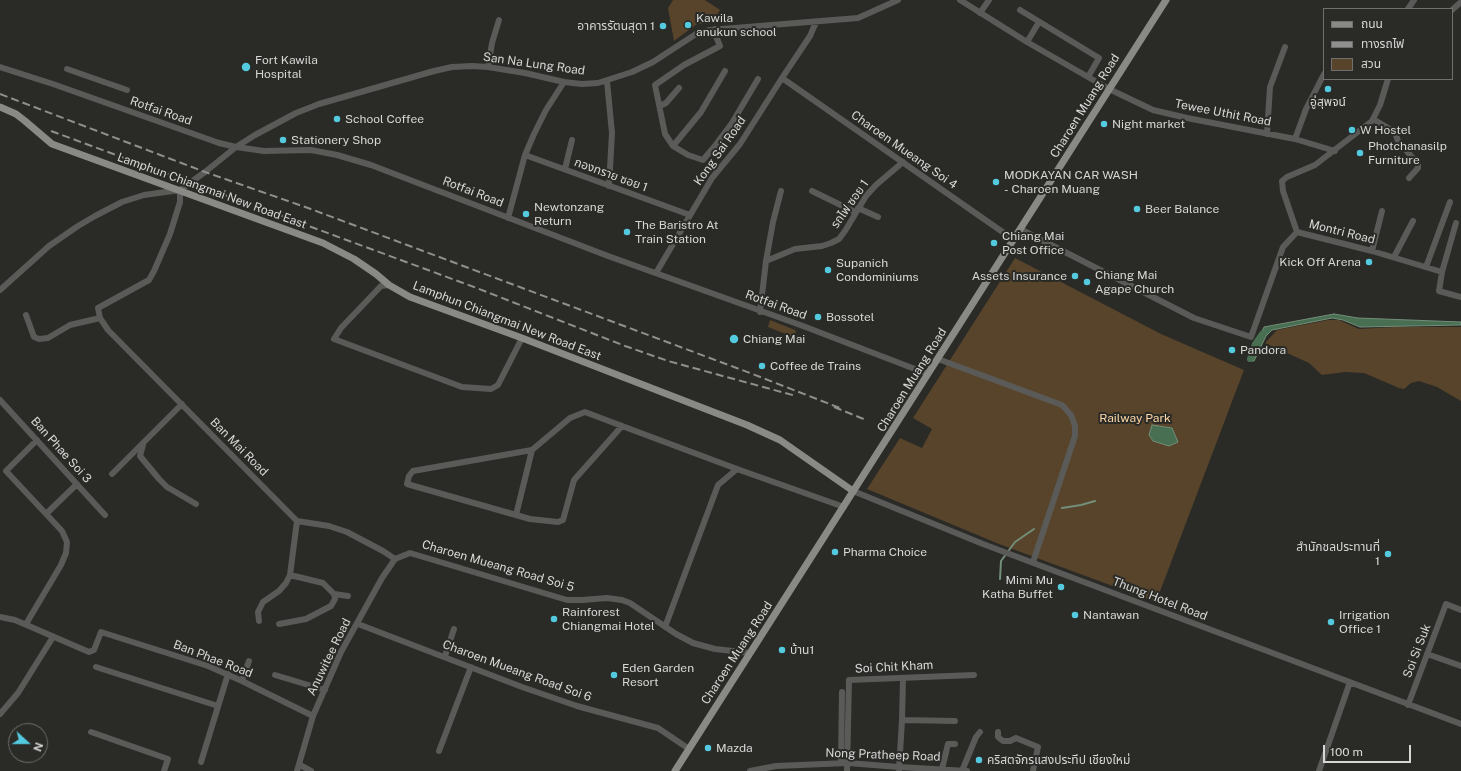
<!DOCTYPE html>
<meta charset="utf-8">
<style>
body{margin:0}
#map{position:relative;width:1461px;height:771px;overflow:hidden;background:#2a2a27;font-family:"Public Sans","Noto Sans Thai",sans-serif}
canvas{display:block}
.legend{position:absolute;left:1323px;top:8px;width:130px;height:72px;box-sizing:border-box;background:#2a2a27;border:1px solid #6f6f6d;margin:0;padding:5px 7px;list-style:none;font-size:12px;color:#d7d7d6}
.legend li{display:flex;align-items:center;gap:8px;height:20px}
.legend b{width:20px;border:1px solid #6f6f6d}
.north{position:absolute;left:8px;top:723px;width:40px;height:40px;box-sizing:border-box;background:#2a2a27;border:1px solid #6f6f6d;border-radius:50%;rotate:111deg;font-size:11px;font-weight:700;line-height:16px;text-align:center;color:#d7d7d6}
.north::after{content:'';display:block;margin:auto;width:14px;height:18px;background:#54cade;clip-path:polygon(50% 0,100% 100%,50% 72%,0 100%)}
.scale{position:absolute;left:1323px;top:745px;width:88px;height:18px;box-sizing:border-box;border:2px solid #d7d7d6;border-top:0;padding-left:5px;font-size:12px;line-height:14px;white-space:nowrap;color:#d7d7d6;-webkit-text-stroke:3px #2a2a27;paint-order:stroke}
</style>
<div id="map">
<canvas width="1461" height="771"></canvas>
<ul class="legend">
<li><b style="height:5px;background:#898986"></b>ถนน</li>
<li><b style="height:5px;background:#8f8f8d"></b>ทางรถไฟ</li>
<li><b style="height:11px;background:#58442a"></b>สวน</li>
</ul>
<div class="north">N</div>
<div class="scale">100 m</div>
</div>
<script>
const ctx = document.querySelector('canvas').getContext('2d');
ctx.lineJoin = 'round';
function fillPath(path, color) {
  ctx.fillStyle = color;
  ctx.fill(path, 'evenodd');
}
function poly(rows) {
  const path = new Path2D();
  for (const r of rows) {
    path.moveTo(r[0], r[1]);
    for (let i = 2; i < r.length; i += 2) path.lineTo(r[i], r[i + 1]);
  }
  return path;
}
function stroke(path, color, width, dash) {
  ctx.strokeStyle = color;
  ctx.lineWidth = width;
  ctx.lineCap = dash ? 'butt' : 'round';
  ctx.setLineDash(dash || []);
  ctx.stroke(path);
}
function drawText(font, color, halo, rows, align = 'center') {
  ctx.font = font + ' "Public Sans","Noto Sans Thai",sans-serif';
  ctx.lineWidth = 4;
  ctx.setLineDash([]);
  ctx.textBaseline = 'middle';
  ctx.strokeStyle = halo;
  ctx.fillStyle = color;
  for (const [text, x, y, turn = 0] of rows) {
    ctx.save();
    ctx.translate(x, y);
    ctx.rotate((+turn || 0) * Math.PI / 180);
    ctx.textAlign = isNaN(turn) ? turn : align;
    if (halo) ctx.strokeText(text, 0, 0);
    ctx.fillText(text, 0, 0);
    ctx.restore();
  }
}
fillPath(poly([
 [673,0,705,0,720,10,715,18,706,20,706,24,697,24,674,41,668,8],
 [1015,258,1161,334,1244,370,1156,602,999,544,867,489,900,438,922,448,932,429,913,418],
 [770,320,795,330,796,332,795,336,793,337,768,327],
 [1328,320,1339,320,1359,329,1394,327,1461,327,1461,401,1437,387,1419,381,1411,383,1404,389,1399,388,1364,373,1345,372,1322,375,1309,363,1265,343,1277,330]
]), '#58442a');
const water = poly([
 [1334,314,1358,318,1461,322,1461,325,1360,327,1343,320,1332,318,1272,330,1266,336,1254,361,1248,361,1264,327,1334,314],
 [1152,425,1172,428,1178,442,1169,446,1153,441,1149,435,1152,425]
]);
fillPath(water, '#486f51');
stroke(water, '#738e79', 1);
stroke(poly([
 [1062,508,1081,505,1095,501],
 [1000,579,1001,561,1015,542,1034,529]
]), '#738e79', 2);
stroke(poly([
 [1250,359,1255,344,1262,334]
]), '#486f51', 6);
stroke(poly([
 [960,0,1027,42,1109,89,1153,110,1187,118,1295,139,1335,151],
 [1408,9,1414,0],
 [1020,10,1099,58,1088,77],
 [1452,10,1461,2],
 [980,13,989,0],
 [715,29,715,34,720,46,684,65,655,85,665,134,673,146,688,155,703,160,714,147,732,123,758,79],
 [1027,42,1039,22],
 [0,67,53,84,219,143,236,147,264,151,311,150,337,155,371,165,608,256,803,326,928,374],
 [488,67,492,43,499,20],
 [67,69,127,90],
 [782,78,1014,240],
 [607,81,612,133,609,186],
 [660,106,666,103,679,88],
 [1373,119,1395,132,1398,141,1418,164,1418,168,1409,178],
 [1267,134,1270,87,1285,47],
 [1295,139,1306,109,1324,74],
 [673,146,701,112,725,71],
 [525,155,690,215],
 [565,169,572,140],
 [180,190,180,202,170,234,154,271,149,280,98,308,100,318,108,330,297,521,329,526,347,532,383,551,395,559],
 [812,191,855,212],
 [858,208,878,217],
 [508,218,525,155,534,134,546,110,564,82],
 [1456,223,1442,272,1439,291,1461,297],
 [1020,229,1194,318,1251,337,1283,247,1297,232],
 [1297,232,1283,191,1282,181,1287,177,1315,165,1372,121,1380,105,1388,79],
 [1297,232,1372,251,1442,272],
 [1372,251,1382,211],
 [1394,257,1413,221],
 [766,261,795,249,822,246,831,243,839,239,845,231,866,196,876,185,903,162],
 [1426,267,1450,202],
 [656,273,712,178,740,144,782,78,810,36,816,22],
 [389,285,381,286,341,328,334,339,462,387,491,389,498,385,522,338],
 [0,290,49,246,78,226,95,216,122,202,144,195,180,190,205,172,236,147,255,135,296,113,319,104,434,71,452,67,472,66,488,67,525,73,564,82,582,84,598,83,632,72,653,62,696,34,710,30,858,18,898,0],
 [760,312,766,261,773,222,781,191],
 [26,315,34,337,39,339,48,338,70,325,100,318],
 [938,359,1062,405,1071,415,1075,426,1075,436,1033,562],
 [0,400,105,515],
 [622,426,574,480,563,520,558,522,530,519,407,484,409,476,413,471,532,450,570,418,585,412,622,426,737,469,844,507],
 [143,445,140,456,159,479,167,487,196,504],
 [112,474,182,404],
 [853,491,983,544,1461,724],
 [47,513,77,484],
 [516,515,532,450],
 [395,559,410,553,567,600,582,600,607,598,622,600,630,603,676,634,693,643,715,649,750,653],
 [334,594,348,596],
 [0,617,15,620,89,652,94,650,101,632,208,666,242,681,313,716],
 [259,621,258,612,263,602,279,591,286,583,290,575],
 [26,624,61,565,66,553,67,542,62,531,6,471,37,440],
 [279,624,306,619,331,606,335,599,334,594,323,583,290,575,297,521],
 [358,624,522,687,577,706,658,728,689,749],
 [665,627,718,485,737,469],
 [1427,654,1461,666],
 [445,656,454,629],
 [96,667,218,706],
 [275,675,325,690],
 [242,681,249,661],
 [1408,705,1446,604,1461,610],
 [0,714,18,693,53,637],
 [902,720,955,721],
 [91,732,168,759,164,771],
 [998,732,998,737,1003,741,1010,741,1016,738,1038,747,1033,771],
 [439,751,471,667],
 [201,762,228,674],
 [841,763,842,692],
 [300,765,311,771],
 [942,769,948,744,955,744],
 [899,770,902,720,903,678],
 [297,771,313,716,341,652,382,578,395,559],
 [750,771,776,766,848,763,899,767,967,771],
 [847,771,849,680,974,675],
 [962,771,976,737,980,732],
 [1319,771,1350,682]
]), '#5a5a58', 6);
stroke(poly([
 [0,107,16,114,25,121,52,144,323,243,354,259,376,274,389,285,410,297,522,338,747,425,780,440,853,491],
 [675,771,1166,0]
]), '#898986', 7);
stroke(poly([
 [0,94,205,172,308,208,750,373,840,408],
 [51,131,474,287,625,346,668,361,796,396],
 [834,407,866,420]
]), '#8f8f8d', 2, [8, 4]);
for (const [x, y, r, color] of [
 [688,25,4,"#54cade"],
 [663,26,4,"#54cade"],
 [246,67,5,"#54cade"],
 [1328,89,4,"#54cade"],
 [337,119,4,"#54cade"],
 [1104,124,4,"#54cade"],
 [1352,130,4,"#54cade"],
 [283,140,4,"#54cade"],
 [1360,153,4,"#54cade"],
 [996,182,4,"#54cade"],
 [1137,209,4,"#54cade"],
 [526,214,4,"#54cade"],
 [627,232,4,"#54cade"],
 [994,243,4,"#54cade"],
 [1369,262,4,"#54cade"],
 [828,270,4,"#54cade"],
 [1075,276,4,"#54cade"],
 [1087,282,4,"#54cade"],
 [818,317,4,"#54cade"],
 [734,339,5,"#54cade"],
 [1232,350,4,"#54cade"],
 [762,366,4,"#54cade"],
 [835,552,4,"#54cade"],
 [1388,554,4,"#54cade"],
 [1061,587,4,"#54cade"],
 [1075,615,4,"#54cade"],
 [554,619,4,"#54cade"],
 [1331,622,4,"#54cade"],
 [782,650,4,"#54cade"],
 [614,675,4,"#54cade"],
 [708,748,4,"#54cade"],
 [979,760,4,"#54cade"]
]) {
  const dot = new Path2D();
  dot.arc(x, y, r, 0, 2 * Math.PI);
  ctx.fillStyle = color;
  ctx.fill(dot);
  stroke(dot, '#2a2a27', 1.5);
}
drawText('12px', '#d7d7d6', '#2a2a27', [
 ["Kawila",696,18],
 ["anukun school",696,32],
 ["อาคารรัตนสุดา 1",655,26,"right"],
 ["Fort Kawila",255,60],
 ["Hospital",255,74],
 ["อู่สุพจน์",1328,102,"center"],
 ["School Coffee",345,119],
 ["Night market",1112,124],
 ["W Hostel",1360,130],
 ["Stationery Shop",291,140],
 ["Photchanasilp",1368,146],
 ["Furniture",1368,160],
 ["MODKAYAN CAR WASH",1004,175],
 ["- Charoen Muang",1004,189],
 ["Newtonzang",534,207],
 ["Return",534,221],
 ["Beer Balance",1145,209],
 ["The Baristro At",635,225],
 ["Train Station",635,239],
 ["Chiang Mai",1002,236],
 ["Post Office",1002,250],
 ["Kick Off Arena",1361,262,"right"],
 ["Supanich",836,263],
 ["Condominiums",836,277],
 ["Chiang Mai",1095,275],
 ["Agape Church",1095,289],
 ["Assets Insurance",1067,276,"right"],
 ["Bossotel",826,317],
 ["Chiang Mai",743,339],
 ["Pandora",1240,350],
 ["Coffee de Trains",770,366],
 ["สำนักชลประทานที่",1380,547,"right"],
 ["1",1380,561,"right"],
 ["Pharma Choice",843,552],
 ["Mimi Mu",1053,580,"right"],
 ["Katha Buffet",1053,594,"right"],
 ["Rainforest",562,612],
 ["Chiangmai Hotel",562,626],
 ["Nantawan",1083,615],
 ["Irrigation",1339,615],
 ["Office 1",1339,629],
 ["บ้าน1",790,650],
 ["Eden Garden",622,668],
 ["Resort",622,682],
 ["Mazda",716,748],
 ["คริสตจักรแสงประทีป เชียงใหม่",987,760]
], 'left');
drawText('12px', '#d7d7d6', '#2a2a27', [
 ["San Na Lung Road",534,64,8],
 ["Charoen Muang Road",1085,106,-58],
 ["Rotfai Road",161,111,19],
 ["Tewee Uthit Road",1223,113,11],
 ["Charoen Mueang Soi 4",904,150,35],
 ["Kong Sai Road",720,151,-55],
 ["กองทราย ซอย 1",611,175,20],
 ["Lamphun Chiangmai New Road East",212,191,20],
 ["Rotfai Road",473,192,21],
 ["รถไฟ ซอย 1",850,204,-55],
 ["Montri Road",1342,232,14],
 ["Rotfai Road",776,305,20],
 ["Lamphun Chiangmai New Road East",507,321,21],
 ["Charoen Muang Road",912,380,-58],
 ["Ban Mai Road",239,447,45],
 ["Ban Phae Soi 3",61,450,48],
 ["Charoen Mueang Road Soi 5",498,566,16],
 ["Thung Hotel Road",1160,599,21],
 ["Soi Si Suk",1417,651,-69],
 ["Charoen Muang Road",737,653,-57],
 ["Anuwitee Road",329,657,-64],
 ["Ban Phae Road",213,659,21],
 ["Soi Chit Kham",894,667,-3],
 ["Charoen Mueang Road Soi 6",517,671,20],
 ["Nong Pratheep Road",883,755,2]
]);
drawText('12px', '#fdd7a7', '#2a2a27', [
 ["Railway Park",1135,418]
]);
</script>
